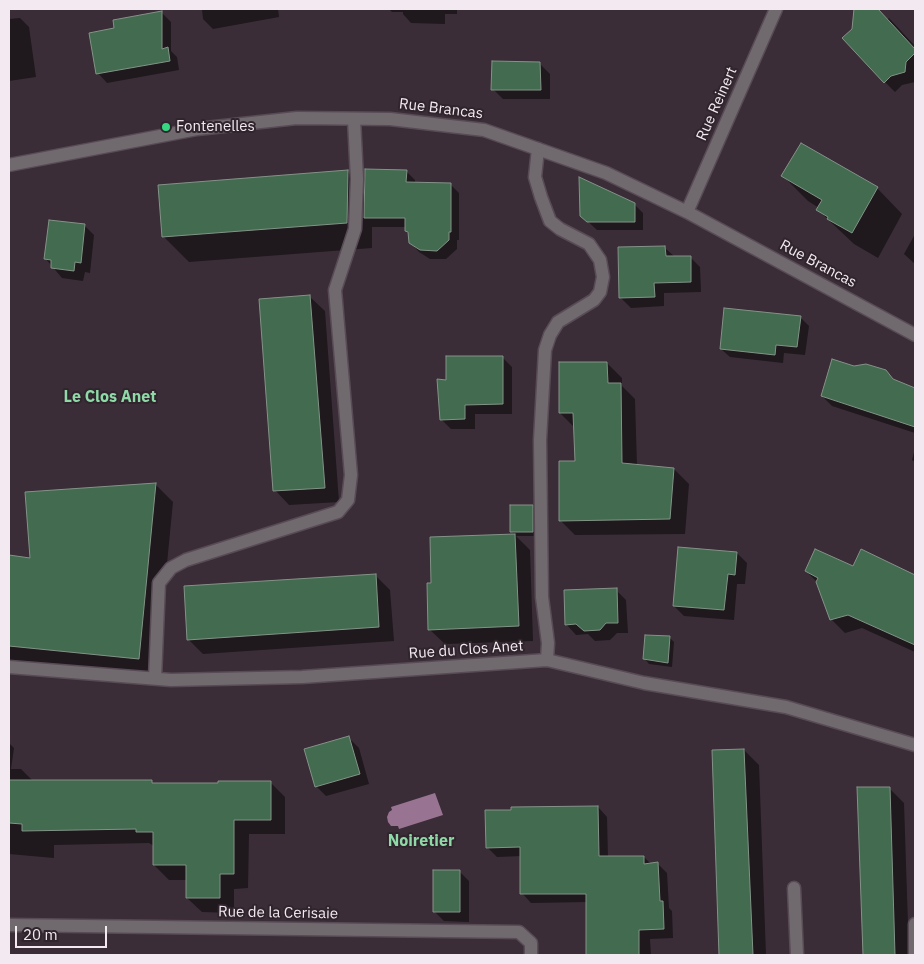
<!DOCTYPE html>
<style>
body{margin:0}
#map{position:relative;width:924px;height:964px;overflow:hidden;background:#3a2d37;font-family:"IBM Plex Sans",sans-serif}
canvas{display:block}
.frame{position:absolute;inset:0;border:10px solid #f3eaf1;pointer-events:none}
.scale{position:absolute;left:15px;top:926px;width:92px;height:22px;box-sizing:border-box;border:2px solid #f3eaf1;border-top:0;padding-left:6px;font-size:15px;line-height:18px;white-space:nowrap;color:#f3eaf1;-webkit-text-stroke:4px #30242d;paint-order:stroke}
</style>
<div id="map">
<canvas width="924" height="964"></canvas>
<div class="frame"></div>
<div class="scale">20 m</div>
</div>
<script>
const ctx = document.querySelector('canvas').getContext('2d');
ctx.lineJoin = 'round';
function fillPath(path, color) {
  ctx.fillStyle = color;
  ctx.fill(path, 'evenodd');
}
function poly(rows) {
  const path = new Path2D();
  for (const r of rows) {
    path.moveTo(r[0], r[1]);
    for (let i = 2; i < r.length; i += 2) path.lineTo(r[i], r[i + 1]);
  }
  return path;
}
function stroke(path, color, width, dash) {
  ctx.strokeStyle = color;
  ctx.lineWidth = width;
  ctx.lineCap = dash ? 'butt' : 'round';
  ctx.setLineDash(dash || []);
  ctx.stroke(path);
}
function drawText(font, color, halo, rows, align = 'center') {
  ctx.font = font + ' "IBM Plex Sans",sans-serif';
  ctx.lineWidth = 4;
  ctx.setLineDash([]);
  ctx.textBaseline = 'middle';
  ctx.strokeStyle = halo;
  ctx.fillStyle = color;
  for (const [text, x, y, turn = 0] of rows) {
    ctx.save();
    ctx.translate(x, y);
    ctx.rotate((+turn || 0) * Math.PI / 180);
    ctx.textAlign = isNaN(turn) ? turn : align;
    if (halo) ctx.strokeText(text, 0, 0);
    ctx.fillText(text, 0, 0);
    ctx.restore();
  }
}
fillPath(poly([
 [435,793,443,815,399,829,398,826,391,826,388,822,387,817,389,812,392,810,391,807]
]), '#997392');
fillPath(poly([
 [202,9,278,9,279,17,213,29,203,19],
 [389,9,457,9,457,14,445,14,445,24,411,23,403,14,403,12,392,12],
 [855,9,877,9,887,20,889,18,915,46,915,82,902,85,895,92,885,82,853,29],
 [162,13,171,22,171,51,177,57,179,70,107,83,98,73,116,29],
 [20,18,29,27,36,77,9,81,9,19],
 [540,64,550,74,550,99,503,99,493,89],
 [801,144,877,188,902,214,878,258,854,244,818,210,819,208,808,201,783,176],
 [406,171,415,180,415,184,450,184,459,193,459,240,457,240,457,249,446,259,430,259,419,252,410,242,409,234,406,231,406,227,372,227,372,248,189,262,164,237,348,172,365,189],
 [634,204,643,213,643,230,597,230,581,215],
 [84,225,94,235,90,273,85,272,83,281,62,278,45,258],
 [915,234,915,264,904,254],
 [665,248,675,257,690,257,700,267,701,292,664,293,664,306,631,308,621,298],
 [310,297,325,311,339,502,289,505,275,490],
 [800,317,809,326,805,355,784,353,783,363,730,357,721,349],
 [502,357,512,367,512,414,475,414,475,429,451,429,441,419,447,381],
 [607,363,622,378,622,386,635,399,637,466,674,469,689,484,685,534,575,535,560,520,576,462,575,428,560,413],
 [854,367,886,371,896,382,915,388,915,433,832,406,822,396],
 [915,448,915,462,912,460],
 [155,484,173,502,156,676,9,662,9,557,31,559],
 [532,506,537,511,537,536,516,536,530,550,533,641,445,644,430,630,432,584,432,538,515,535,511,531],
 [737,553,747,563,745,584,737,584,734,620,684,616,674,606],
 [806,571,915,606,915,652,862,628,845,633,831,619,818,583],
 [376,576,390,590,394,641,203,654,188,639],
 [616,590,626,600,628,633,617,633,610,640,595,641,588,634,576,635,566,624],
 [670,638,674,642,672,667,649,664,645,659],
 [349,738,359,748,369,784,326,796,316,786],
 [9,743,14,748,11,769,21,769,33,781,151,781,155,785,270,782,285,797,285,834,249,834,248,888,234,889,234,913,202,912,187,898,187,880,169,880,154,865,154,846,149,843,54,845,54,858,9,854],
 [744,750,759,765,766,955,720,955,713,751],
 [858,788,889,788,904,803,909,955,864,955],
 [598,807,607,817,608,858,644,857,651,864,658,864,667,873,669,908,672,911,673,938,650,939,651,955,587,955,588,902,531,903,522,893,522,856,497,857,487,847],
 [459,871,469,881,469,922,444,921,434,911]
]), '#0007');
const building = poly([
 [854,9,878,9,915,49,915,53,906,62,905,72,891,76,884,83,842,38,852,29,854,9],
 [162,11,162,49,168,47,170,61,96,74,89,33,114,28,113,20,162,11],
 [492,61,540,62,541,90,491,90,492,61],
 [801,143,878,187,852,233,827,219,828,217,816,210,822,200,781,176,801,143],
 [365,169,407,170,406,182,451,183,451,232,449,232,449,240,437,251,420,250,409,243,408,232,405,231,405,218,364,218,365,169],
 [348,170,347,223,162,237,158,185,348,170],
 [579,177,635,203,635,222,587,222,580,216,579,177],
 [49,220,85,224,81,263,75,262,74,271,51,268,51,260,44,259,49,220],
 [665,246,666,256,691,256,691,282,654,283,655,297,619,298,618,247,665,246],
 [310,295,325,488,273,491,259,299,310,295],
 [724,308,801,316,797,347,776,345,775,355,720,349,724,308],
 [446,356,503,356,503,404,465,405,465,419,440,420,437,379,446,380,446,356],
 [832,359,854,366,866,364,886,370,893,379,915,388,915,427,821,396,832,359],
 [559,362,607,362,608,383,621,383,622,463,674,468,670,519,559,521,559,461,575,461,573,413,559,413,559,362],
 [156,483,139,659,9,646,9,555,30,558,25,492,156,483],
 [510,505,533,505,533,532,510,532,510,505],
 [515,534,519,626,428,630,427,583,431,583,430,537,515,534],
 [678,547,737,552,735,575,728,574,724,610,673,606,678,547],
 [815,549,853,566,861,549,915,575,915,645,848,615,830,620,816,582,818,578,805,571,815,549],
 [376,574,379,627,187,640,184,586,376,574],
 [617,588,618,623,606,623,600,630,584,631,576,624,565,625,564,590,617,588],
 [645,635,670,636,668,663,643,659,645,635],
 [349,736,360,774,315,787,304,749,349,736],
 [744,749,753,955,719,955,712,750,744,749],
 [9,780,152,780,152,783,218,783,218,781,271,781,271,820,234,820,234,874,220,874,220,898,186,898,186,865,153,865,153,832,136,832,136,829,22,831,22,824,9,823,9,780],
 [857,787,890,787,895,955,863,955,857,787],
 [598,806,599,856,644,856,644,864,658,862,660,901,663,901,664,929,639,930,639,955,586,955,586,894,520,894,520,847,486,848,485,810,511,810,511,807,598,806],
 [433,870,460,870,460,912,433,912,433,870]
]);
fillPath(building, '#426b50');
stroke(building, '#839387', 1);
const service = poly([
 [538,149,535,177,541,197,550,221,560,229,589,244,600,260,603,277,600,292,594,300,558,322,550,335,545,350,540,440,542,597,548,643,547,660],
 [155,678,159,583,171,568,186,560,338,512,348,500,351,475,335,290,355,229,357,179,354,119],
 [794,888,797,955],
 [915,955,915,924]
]);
const minor = poly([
 [9,165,197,129,297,118,390,119,484,130,606,173,687,212,915,335],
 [687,212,776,9],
 [9,667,171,680,302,677,547,660,644,683,786,707,915,745],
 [9,925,519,932,531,943,531,955]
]);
stroke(service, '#584b55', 15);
stroke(minor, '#584b55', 15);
stroke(service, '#706a6f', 12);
stroke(minor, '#706a6f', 12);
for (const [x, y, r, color] of [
 [166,127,5,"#35d881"]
]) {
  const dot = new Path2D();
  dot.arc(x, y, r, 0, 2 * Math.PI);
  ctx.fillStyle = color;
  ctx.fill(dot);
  stroke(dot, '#30242d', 2);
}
drawText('15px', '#f3eaf1', '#30242d', [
 ["Rue Reinert",717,104,-66],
 ["Rue Brancas",441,109,7],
 ["Rue Brancas",818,264,28],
 ["Rue du Clos Anet",466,650,-4],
 ["Rue de la Cerisaie",278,913,1]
]);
drawText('15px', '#f3eaf1', '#30242d', [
 ["Fontenelles",176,127]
], 'left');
drawText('bold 16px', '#8fd8a7', '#30242d', [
 ["Le Clos Anet",110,397],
 ["Noiretier",421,841]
]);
</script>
